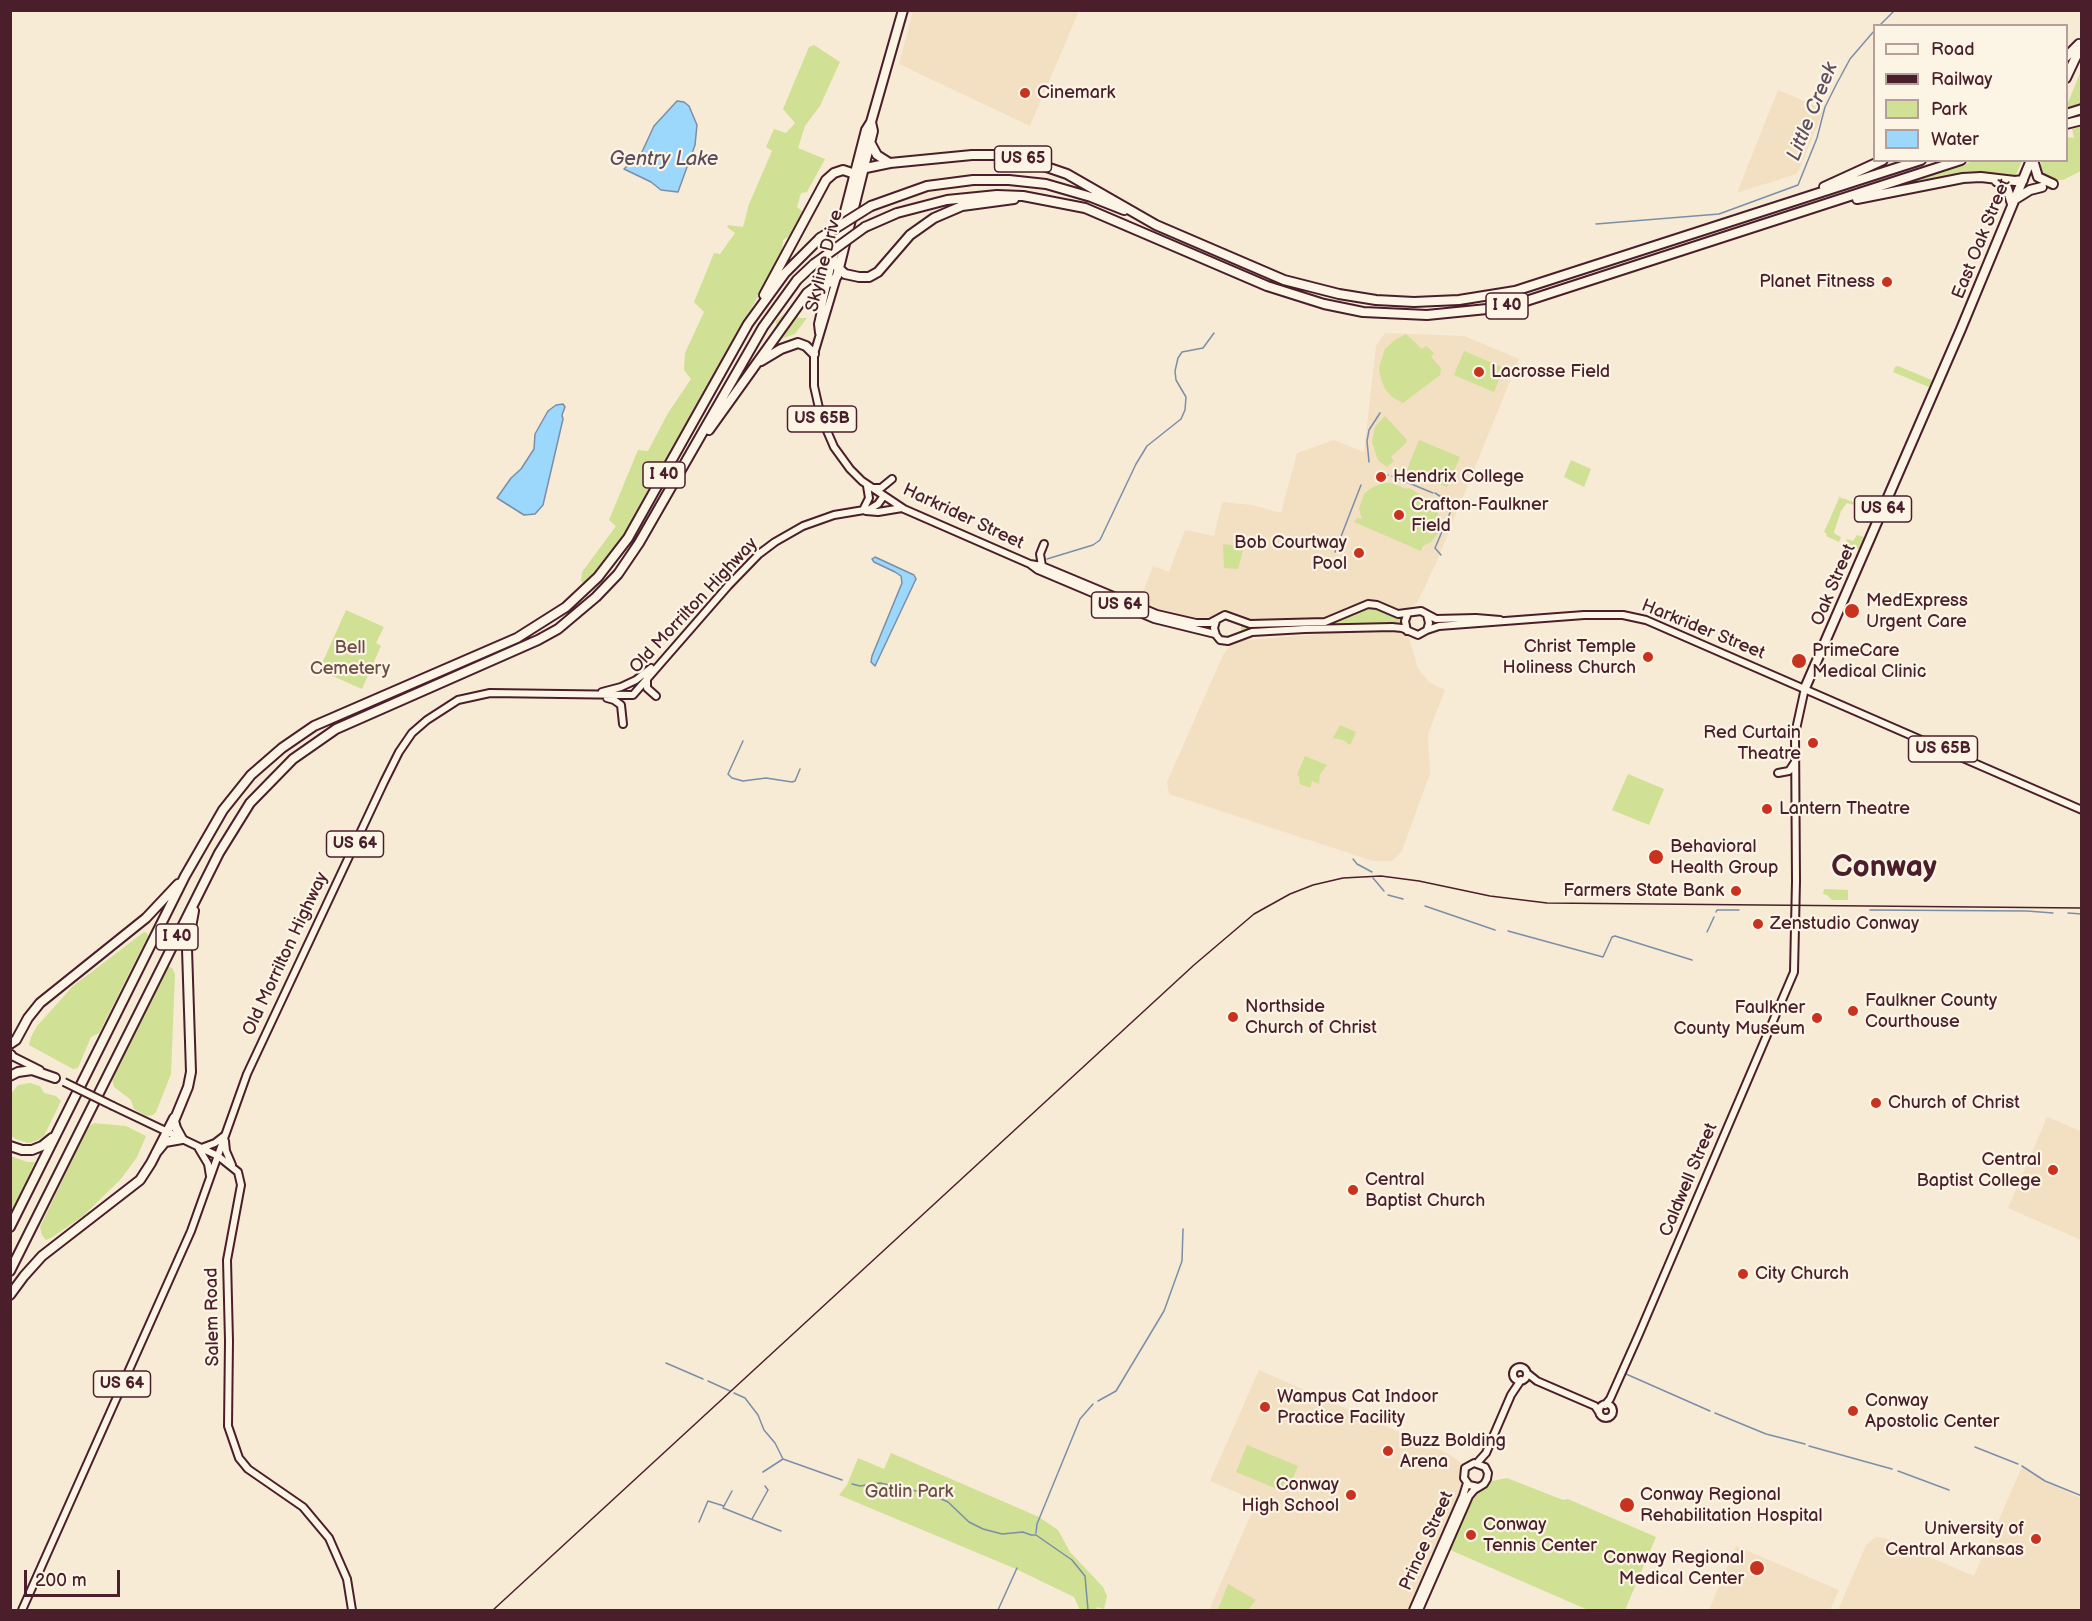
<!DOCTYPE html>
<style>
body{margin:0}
#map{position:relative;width:2092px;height:1621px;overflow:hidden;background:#f8ebd5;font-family:"Balsamiq Sans",sans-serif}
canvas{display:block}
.frame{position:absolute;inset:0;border:12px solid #4a1f2b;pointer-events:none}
.legend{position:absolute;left:1873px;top:24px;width:195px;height:138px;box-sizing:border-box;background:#fcf5e5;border:2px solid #b59f9b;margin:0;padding:8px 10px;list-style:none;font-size:18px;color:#4a1f2b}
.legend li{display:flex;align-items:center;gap:12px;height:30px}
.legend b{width:30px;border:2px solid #b59f9b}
.scale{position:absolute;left:24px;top:1570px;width:96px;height:27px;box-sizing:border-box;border:3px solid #4a1f2b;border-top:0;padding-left:8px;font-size:18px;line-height:21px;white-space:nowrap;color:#4a1f2b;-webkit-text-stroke:4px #fcf5e5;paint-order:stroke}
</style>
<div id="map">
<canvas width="2092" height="1621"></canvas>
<div class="frame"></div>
<ul class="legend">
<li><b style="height:8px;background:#fcf5e5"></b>Road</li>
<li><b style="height:8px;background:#4a1f2b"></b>Railway</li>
<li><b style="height:16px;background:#d0e094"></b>Park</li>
<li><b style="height:16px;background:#9bd8fc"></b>Water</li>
</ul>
<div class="scale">200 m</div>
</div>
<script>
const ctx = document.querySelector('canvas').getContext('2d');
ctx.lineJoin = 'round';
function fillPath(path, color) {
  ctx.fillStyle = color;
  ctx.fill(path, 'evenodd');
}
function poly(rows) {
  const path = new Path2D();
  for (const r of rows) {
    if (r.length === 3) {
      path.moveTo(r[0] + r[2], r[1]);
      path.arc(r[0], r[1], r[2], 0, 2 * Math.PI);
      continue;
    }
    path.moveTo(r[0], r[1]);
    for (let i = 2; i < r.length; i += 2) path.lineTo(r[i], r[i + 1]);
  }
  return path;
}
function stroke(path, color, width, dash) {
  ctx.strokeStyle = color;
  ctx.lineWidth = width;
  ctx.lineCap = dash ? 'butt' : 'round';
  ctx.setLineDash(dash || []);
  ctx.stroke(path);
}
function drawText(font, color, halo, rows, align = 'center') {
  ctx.font = font + ' "Balsamiq Sans",sans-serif';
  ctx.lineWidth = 4.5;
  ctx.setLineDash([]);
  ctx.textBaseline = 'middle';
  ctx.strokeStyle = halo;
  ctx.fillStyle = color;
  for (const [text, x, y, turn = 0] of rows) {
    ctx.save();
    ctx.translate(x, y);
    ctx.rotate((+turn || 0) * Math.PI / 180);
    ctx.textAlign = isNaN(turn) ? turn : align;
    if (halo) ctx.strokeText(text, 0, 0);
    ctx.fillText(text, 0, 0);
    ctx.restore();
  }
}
fillPath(poly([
 [913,11,913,10,1079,11,1030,126,899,64],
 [1778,90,1824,109,1799,170,1796,174,1737,193],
 [1385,333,1464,336,1519,359,1437,561,1417,603,1407,610,1367,601,1326,619,1295,621,1250,620,1229,611,1208,619,1193,619,1163,612,1139,602,1153,566,1169,572,1185,530,1214,536,1222,502,1252,505,1281,513,1297,453,1334,440,1364,452,1376,346],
 [1392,628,1408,635,1418,668,1429,682,1445,690,1428,734,1430,773,1402,851,1392,861,1373,861,1169,794,1167,782,1224,653,1235,641],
 [2047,1117,2081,1131,2081,1240,2008,1208],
 [1259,1370,1449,1454,1462,1464,1460,1475,1463,1486,1409,1610,1209,1610,1257,1501,1210,1481],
 [2022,1467,2045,1482,2081,1498,2081,1610,1838,1610,1866,1545,1876,1537,1885,1538,1974,1576],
 [1736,1546,1839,1590,1830,1610,1709,1610]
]), '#f3dfc2');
fillPath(poly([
 [814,45,840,62,820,106,805,126,798,148,825,159,807,192,801,193,797,207,803,212,792,234,783,240,782,250,772,271,674,449,621,539,585,585,581,581,582,572,616,526,609,520,638,450,648,451,668,413,691,379,684,370,685,353,704,312,694,302,714,253,720,254,735,233,727,227,728,225,743,227,749,204,772,151,766,147,774,129,786,133,795,123,783,109,809,47],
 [2080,68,2081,105,2067,110,2067,105,2080,73],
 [2081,126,2081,171,2063,180,2042,179,2039,172,2042,161,2066,160,2067,137,2074,138,2072,129],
 [1974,161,2022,161,2015,177,1974,174,1865,196],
 [791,308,799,318,807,318,795,334,775,341,777,330,776,321],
 [1406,334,1422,349,1426,346,1434,353,1431,357,1441,368,1440,375,1403,403,1392,397,1385,389,1381,379,1379,368,1385,349,1395,340],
 [1464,351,1504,368,1494,392,1454,375],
 [1898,366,1934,381,1931,388,1893,372,1895,367],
 [1385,416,1407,440,1406,443,1391,457,1394,461,1387,467,1378,460,1372,442,1375,427],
 [1419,440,1460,457,1447,487,1407,470],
 [1571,460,1591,469,1584,487,1564,477],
 [1383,483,1392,483,1406,489,1409,488,1435,504,1439,517,1438,533,1431,542,1423,546,1421,551,1354,522,1357,518,1362,519,1359,509,1364,494,1371,488],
 [1840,496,1841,499,1842,498,1856,503,1854,505,1847,503,1841,511,1834,532,1835,534,1841,537,1839,542,1826,536,1827,534,1824,532],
 [1862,506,1874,511,1876,514,1862,547,1858,549,1846,543,1847,539,1853,541,1857,535,1864,537,1870,523,1857,517,1859,514,1861,515,1860,517,1867,520,1870,515,1870,511,1864,509,1860,510],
 [1223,544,1244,547,1238,569,1224,568],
 [1368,607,1375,607,1403,617,1402,626,1256,629,1241,632,1241,625,1326,625],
 [346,610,384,627,376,643,381,646,362,689,319,670],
 [1340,725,1356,732,1350,745,1343,740,1333,738],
 [1305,756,1327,765,1320,774,1319,784,1312,781,1310,788,1300,784,1299,776,1297,775],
 [1628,774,1664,789,1649,825,1612,810],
 [1824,889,1848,890,1848,900,1832,900,1827,895,1823,894],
 [144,932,147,933,148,936,99,1033,91,1037,78,1068,73,1069,29,1045,31,1037,37,1026,73,986],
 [168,966,172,968,175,974,171,1074,156,1112,153,1115,146,1116,134,1109,131,1100,114,1087,112,1079],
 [30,1083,40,1086,44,1093,56,1096,61,1101,44,1136,36,1141,29,1143,18,1140,11,1136,10,1095,18,1085],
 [94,1123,126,1126,146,1136,137,1157,121,1179,83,1216,51,1238,46,1240,42,1235,40,1227,88,1127],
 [11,1156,27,1162,35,1162,11,1213],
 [1247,1445,1298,1466,1287,1493,1236,1472],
 [891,1453,1039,1517,1058,1530,1070,1552,1103,1587,1107,1596,1104,1609,1097,1607,1096,1610,1080,1610,1074,1597,1016,1569,839,1495,847,1485,858,1458,884,1469],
 [1507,1478,1563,1500,1568,1499,1656,1537,1625,1610,1588,1610,1448,1549,1476,1492,1487,1486,1492,1481],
 [1228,1584,1256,1600,1248,1610,1218,1610]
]), '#d0e094');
const water = poly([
 [677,101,684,102,689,106,697,125,695,145,678,192,661,190,651,182,624,169,638,155,641,154,654,126,677,101],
 [563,404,565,407,562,415,563,419,543,505,535,514,524,515,497,498,511,478,521,469,534,449,535,434,548,411,556,405,563,404],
 [875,557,914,575,916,579,875,666,871,662,872,656,902,583,901,576,895,572,874,562,872,559,875,557]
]);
fillPath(water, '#9bd8fc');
stroke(water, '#7b8ea8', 1.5);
stroke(poly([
 [1879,26,1895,10],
 [1596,224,1719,214,1798,185,1817,138,1825,107,1836,85,1850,59,1874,31],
 [1369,462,1367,441,1369,430,1380,413],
 [1378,474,1388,475],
 [1392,476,1433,493],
 [1435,493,1446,500,1451,507,1450,513,1435,548,1441,555],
 [1335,552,1361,485],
 [1047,559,1093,545,1100,540,1136,464,1147,446,1181,419,1185,410,1186,397,1176,380,1175,371,1178,358,1182,352,1203,348,1214,333],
 [743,741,728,774,732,778,743,781,766,778,792,782,795,781,800,769],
 [1353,859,1357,864,1372,872],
 [1373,878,1384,891],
 [1388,895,1403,899],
 [1425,906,1495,930],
 [1870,910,2027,911,2053,913],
 [1716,912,1717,910,1739,910],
 [2068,913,2082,914],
 [1508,931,1603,957,1612,937,1615,936,1692,960],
 [1707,932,1714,917],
 [666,1363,703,1379],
 [1626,1374,1710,1411],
 [708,1381,730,1391],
 [734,1393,745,1398,758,1415,764,1430,775,1443,783,1459,842,1480],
 [1098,1401,1116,1391,1164,1311,1182,1261,1183,1229],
 [1715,1413,1766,1434,1805,1444],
 [1809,1446,1892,1469],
 [1975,1447,2018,1464],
 [2022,1466,2045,1481,2082,1496],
 [1898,1471,1949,1490],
 [763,1472,783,1459],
 [852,1484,860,1486,880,1483,930,1494,948,1502,969,1522,983,1529,1002,1534,1023,1532,1031,1535,1036,1535,1072,1560,1085,1576,1088,1610],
 [724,1506,723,1508,781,1531],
 [752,1519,768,1490,765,1486],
 [699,1522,708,1501,724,1506,732,1491],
 [1036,1533,1037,1524,1080,1419,1093,1404],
 [998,1610,1017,1568]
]), '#7b8ea8', 1.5);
const major = poly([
 [837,277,814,354,814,386,821,417,834,447,850,469,862,481,904,509,1030,564,1038,570,1154,619,1215,634],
 [819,333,818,324,833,258],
 [873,488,881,488,892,479],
 [863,510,869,498,867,486],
 [866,511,878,512,902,508],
 [1030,564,1042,566,1157,614,1196,623,1210,623,1225,615,1250,624,1325,622,1368,604,1377,605,1398,614,1421,611,1436,619,1476,618,1500,620],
 [1042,566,1040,554,1044,544],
 [1216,621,1214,628,1216,635,1220,640,1228,641,1252,632,1305,629,1392,627,1402,628,1418,635,1427,630,1429,623,1427,615],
 [1427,630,1439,626,1584,615,1623,615,1646,620,2082,810],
 [1407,631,1405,621,1408,613],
 [647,678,647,688,656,696],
 [602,692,621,687,636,680,651,668],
 [607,698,614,700,621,705,623,724],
 [1778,773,1789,771,1795,762],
 [10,1055,40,1070],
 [113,1106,218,1156,238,1172,241,1185,227,1260,229,1341,228,1426,239,1458,248,1469,303,1507,329,1538,347,1579,352,1610],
 [225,1141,226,1151,232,1165],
 [210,1176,208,1164,199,1149,215,1143,224,1136],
 [1520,1374,7],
 [1527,1373,1537,1381,1595,1406,1599,1412],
 [1606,1411,7],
 [1605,1405,1610,1399,1639,1334,1794,972,1796,881,1795,734,1805,688],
 [1477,1463,1486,1453,1511,1395,1521,1380],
 [22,1610,191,1231,247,1074,384,782,399,752,412,733,427,720,458,700,490,693,633,695,728,586,759,554,775,542,803,526,834,515,870,509,878,504,883,497],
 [1413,1610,1463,1496,1467,1483],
 [1419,1610,1469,1496,1474,1490,1484,1484,1487,1479,1488,1473,1485,1467,1474,1463,1465,1468,1464,1478,1469,1485,1478,1487]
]);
const highway = poly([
 [903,10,871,122,866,130,833,258,835,265,845,274,859,277,869,277,878,272,910,235,934,218,962,206,1014,199],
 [2066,57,2079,44],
 [2066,78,2082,44],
 [2066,114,2082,109],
 [2066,124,2082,120],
 [871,144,877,155,888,162],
 [2033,160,2038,177,2053,184],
 [854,176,861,169,890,163,972,155,994,155,1026,160,1067,174,1156,225,1284,280,1339,294,1376,300,1414,302,1459,300,1515,291,1921,160],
 [1996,181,2007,188,2012,204],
 [1824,187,1883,160],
 [1857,199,1963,178,1981,177,2015,181,2023,180],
 [2014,200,2030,190,2042,187],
 [871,206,927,186,973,180,1009,180,1046,184,1091,197,1124,210],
 [865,227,897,213,947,200,997,195,1023,196,1085,208,1267,286,1324,304,1363,312,1427,315,1497,308,1520,303,1961,160],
 [764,295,826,180,834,173,843,170,852,173,856,180],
 [761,361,781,349,798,343,806,346,814,354],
 [709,430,807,293,815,287,832,282,837,276,873,131,871,122],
 [1805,688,1961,329,2031,160],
 [10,1044,16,1040,28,1018,40,1003,146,918,178,884],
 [10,1056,11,1055],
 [10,1076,18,1072,32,1070,55,1078],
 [10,1146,22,1150,32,1150,42,1146,52,1138],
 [156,1153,165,1142,182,1139,176,1128,174,1121,188,1087,191,1072,187,949,194,911],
 [10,1227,185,876,223,810,251,775,282,748,314,726,517,638,566,607,598,577,628,538,748,324,785,273,820,238],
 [10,1271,219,853,250,803,293,759,336,729,538,640,558,629,596,597,618,574,639,543,763,327,797,280,814,264],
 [10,1295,24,1276,42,1256,140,1180,151,1163,174,1118]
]);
stroke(major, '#4a1f2b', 10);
stroke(highway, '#4a1f2b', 12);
stroke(major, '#fcf5e5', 6);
stroke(highway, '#fcf5e5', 8);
stroke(poly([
 [493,1610,1194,965,1254,914,1290,894,1313,885,1343,878,1381,876,1419,881,1490,896,1547,903,2082,908]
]), '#4a1f2b', 1.5);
const majorBridge = poly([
 [64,1082,113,1106]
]);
const highwayBridge = poly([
 [820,238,871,206],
 [814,264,865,227]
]);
stroke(majorBridge, '#4a1f2b', 10, []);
stroke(highwayBridge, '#4a1f2b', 12, []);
stroke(majorBridge, '#fcf5e5', 6);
stroke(highwayBridge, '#fcf5e5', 8);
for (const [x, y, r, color] of [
 [1025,93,6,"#c8321e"],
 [1887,282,6,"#c8321e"],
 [1479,372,6,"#c8321e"],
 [1381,477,6,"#c8321e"],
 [1399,515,6,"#c8321e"],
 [1359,553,6,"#c8321e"],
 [1852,611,8,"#c8321e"],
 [1648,657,6,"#c8321e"],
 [1799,661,8,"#c8321e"],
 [1813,743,6,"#c8321e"],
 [1767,809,6,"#c8321e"],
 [1656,857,8,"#c8321e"],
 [1736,891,6,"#c8321e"],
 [1758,924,6,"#c8321e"],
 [1853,1011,6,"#c8321e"],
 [1233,1017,6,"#c8321e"],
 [1817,1018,6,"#c8321e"],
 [1876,1103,6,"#c8321e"],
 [2053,1170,6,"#c8321e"],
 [1353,1190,6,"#c8321e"],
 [1743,1274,6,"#c8321e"],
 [1265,1407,6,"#c8321e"],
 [1853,1411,6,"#c8321e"],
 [1388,1451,6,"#c8321e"],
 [1351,1495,6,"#c8321e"],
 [1627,1505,8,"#c8321e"],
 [1471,1535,6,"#c8321e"],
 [2036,1539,6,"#c8321e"],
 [1757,1568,8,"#c8321e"]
]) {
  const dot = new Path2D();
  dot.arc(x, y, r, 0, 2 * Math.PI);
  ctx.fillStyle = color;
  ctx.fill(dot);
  stroke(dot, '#fcf5e5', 2);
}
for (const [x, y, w] of [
 [1023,159,57],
 [1507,306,42],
 [822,419,69],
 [664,475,42],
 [1883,509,57],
 [1120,605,57],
 [1943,749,69],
 [355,844,57],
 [177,937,42],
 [122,1384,57]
]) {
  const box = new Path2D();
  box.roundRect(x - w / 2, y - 13, w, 26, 4.5);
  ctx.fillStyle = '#fcf5e5';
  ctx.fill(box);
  stroke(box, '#4a1f2b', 1.5);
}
drawText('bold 16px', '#4a1f2b', null, [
 ["US 65",1023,159],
 ["I 40",1507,306],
 ["US 65B",822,419],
 ["I 40",664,475],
 ["US 64",1883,509],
 ["US 64",1120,605],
 ["US 65B",1943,749],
 ["US 64",355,844],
 ["I 40",177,937],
 ["US 64",122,1384]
]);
drawText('18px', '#4a1f2b', '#fcf5e5', [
 ["Cinemark",1037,93],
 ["Planet Fitness",1875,282,"right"],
 ["Lacrosse Field",1491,372],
 ["Hendrix College",1393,477],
 ["Crafton-Faulkner",1411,505],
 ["Field",1411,526],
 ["Bob Courtway",1347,543,"right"],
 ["Pool",1347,564,"right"],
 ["MedExpress",1866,601],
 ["Urgent Care",1866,622],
 ["Christ Temple",1636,647,"right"],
 ["Holiness Church",1636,668,"right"],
 ["PrimeCare",1812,651],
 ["Medical Clinic",1812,672],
 ["Red Curtain",1801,733,"right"],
 ["Theatre",1801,754,"right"],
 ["Lantern Theatre",1779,809],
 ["Behavioral",1670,847],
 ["Health Group",1670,868],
 ["Farmers State Bank",1724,891,"right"],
 ["Zenstudio Conway",1770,924],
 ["Faulkner County",1865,1001],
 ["Courthouse",1865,1022],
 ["Northside",1245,1007],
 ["Church of Christ",1245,1028],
 ["Faulkner",1805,1008,"right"],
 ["County Museum",1805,1029,"right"],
 ["Church of Christ",1888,1103],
 ["Central",2041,1160,"right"],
 ["Baptist College",2041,1181,"right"],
 ["Central",1365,1180],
 ["Baptist Church",1365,1201],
 ["City Church",1755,1274],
 ["Wampus Cat Indoor",1277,1397],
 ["Practice Facility",1277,1418],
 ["Conway",1865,1401],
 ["Apostolic Center",1865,1422],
 ["Buzz Bolding",1400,1441],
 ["Arena",1400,1462],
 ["Conway",1339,1485,"right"],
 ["High School",1339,1506,"right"],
 ["Conway Regional",1640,1495],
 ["Rehabilitation Hospital",1640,1516],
 ["Conway",1483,1525],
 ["Tennis Center",1483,1546],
 ["University of",2024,1529,"right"],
 ["Central Arkansas",2024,1550,"right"],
 ["Conway Regional",1744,1558,"right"],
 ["Medical Center",1744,1579,"right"]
], 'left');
drawText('18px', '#4a1f2b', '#fcf5e5', [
 ["East Oak Street",1982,239,-68],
 ["Skyline Drive",825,261,-76],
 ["Harkrider Street",963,517,25],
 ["Oak Street",1834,585,-67],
 ["Old Morrilton Highway",694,606,-47],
 ["Harkrider Street",1703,630,22],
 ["Old Morrilton Highway",286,954,-65],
 ["Caldwell Street",1689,1180,-67],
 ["Salem Road",213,1317,-91],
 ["Prince Street",1427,1541,-66]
]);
drawText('18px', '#6c4f45', '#fcf5e5', [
 ["Bell",350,648],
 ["Cemetery",350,669],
 ["Gatlin Park",909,1492]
]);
drawText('italic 20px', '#5e4d5f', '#fcf5e5', [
 ["Little Creek",1813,112,-68],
 ["Gentry Lake",664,160]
]);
drawText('bold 30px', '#4a1f2b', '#fcf5e5', [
 ["Conway",1884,868]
]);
</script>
